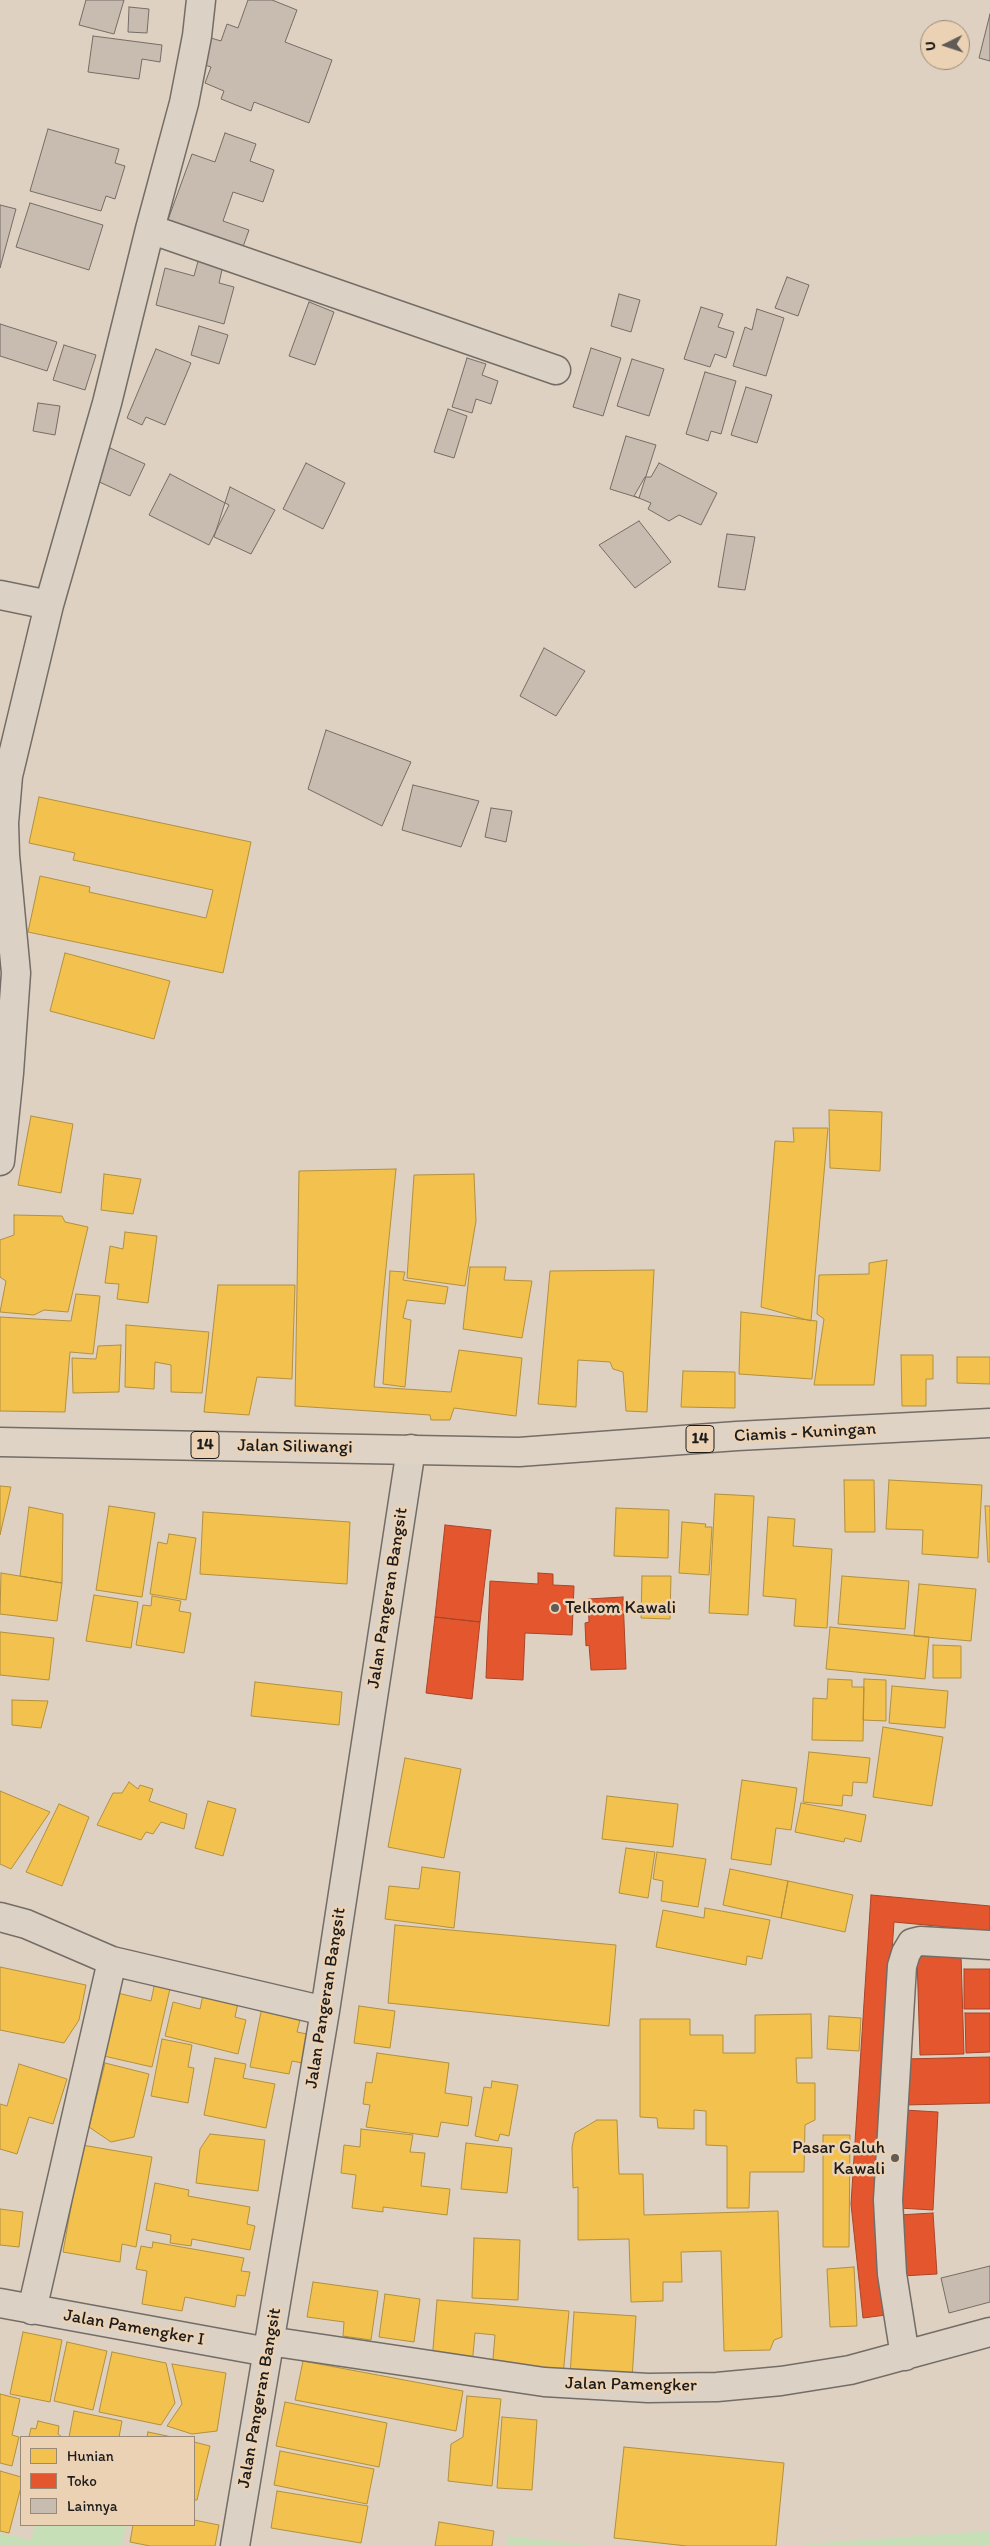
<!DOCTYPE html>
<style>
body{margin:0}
#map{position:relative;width:990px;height:2546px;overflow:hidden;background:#dfd1c1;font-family:Itim,sans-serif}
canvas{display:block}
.legend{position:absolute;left:20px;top:2436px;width:175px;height:90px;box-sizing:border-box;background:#ecd2b4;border:1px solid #998977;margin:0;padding:6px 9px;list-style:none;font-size:15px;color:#1c1c1c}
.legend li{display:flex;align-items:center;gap:10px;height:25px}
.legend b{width:25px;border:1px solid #998977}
.north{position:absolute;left:920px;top:20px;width:50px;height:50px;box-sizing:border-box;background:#ecd2b4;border:1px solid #998977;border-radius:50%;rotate:266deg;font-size:14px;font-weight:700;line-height:20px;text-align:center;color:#1c1c1c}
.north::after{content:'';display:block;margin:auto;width:18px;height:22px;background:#605b56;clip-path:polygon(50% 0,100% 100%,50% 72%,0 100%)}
</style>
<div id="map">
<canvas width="990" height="2546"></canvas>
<ul class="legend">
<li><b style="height:14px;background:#f2c14e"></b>Hunian</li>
<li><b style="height:14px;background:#e4572e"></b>Toko</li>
<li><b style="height:14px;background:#c8bbaf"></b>Lainnya</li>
</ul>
<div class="north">U</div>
</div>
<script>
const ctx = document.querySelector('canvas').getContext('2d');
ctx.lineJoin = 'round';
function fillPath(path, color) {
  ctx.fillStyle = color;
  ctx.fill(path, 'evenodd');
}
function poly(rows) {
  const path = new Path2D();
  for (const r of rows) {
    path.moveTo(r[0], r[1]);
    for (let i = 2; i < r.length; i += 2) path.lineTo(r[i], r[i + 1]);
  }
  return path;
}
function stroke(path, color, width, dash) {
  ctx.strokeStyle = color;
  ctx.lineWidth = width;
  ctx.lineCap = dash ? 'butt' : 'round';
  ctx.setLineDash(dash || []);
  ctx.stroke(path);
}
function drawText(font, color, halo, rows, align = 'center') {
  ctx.font = font + ' Itim,sans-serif';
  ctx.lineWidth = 5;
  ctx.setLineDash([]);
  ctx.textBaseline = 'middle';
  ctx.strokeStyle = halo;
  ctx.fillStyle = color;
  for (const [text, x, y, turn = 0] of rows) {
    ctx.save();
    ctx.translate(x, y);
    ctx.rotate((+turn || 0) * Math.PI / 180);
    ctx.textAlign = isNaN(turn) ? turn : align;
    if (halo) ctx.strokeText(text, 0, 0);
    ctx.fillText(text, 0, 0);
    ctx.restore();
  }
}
fillPath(poly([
 [35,2525,126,2525,121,2546,0,2546,0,2533,31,2540],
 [990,2531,990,2546,805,2546,806,2544],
 [507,2536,598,2546,507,2546]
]), '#c7dfb6');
const homes = poly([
 [39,797,251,842,223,973,28,932,40,876,90,887,89,892,206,918,213,890,73,860,75,853,29,843,39,797],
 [65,953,170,981,154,1039,50,1011,65,953],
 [829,1110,882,1112,880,1171,830,1168,829,1110],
 [31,1116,73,1124,61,1193,18,1185,31,1116],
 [793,1128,828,1128,811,1321,761,1307,775,1141,794,1142,793,1128],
 [396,1169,374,1387,451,1392,459,1350,522,1358,516,1416,454,1408,450,1420,431,1420,430,1415,295,1406,299,1171,396,1169],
 [104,1174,141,1179,133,1214,101,1210,104,1174],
 [474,1174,476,1221,465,1286,407,1278,414,1175,474,1174],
 [14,1215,62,1216,65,1222,88,1227,68,1312,44,1310,34,1315,0,1312,6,1281,0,1277,0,1240,14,1235,14,1215],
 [125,1232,157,1236,148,1303,117,1299,119,1284,105,1283,110,1246,123,1249,125,1232],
 [887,1260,874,1385,814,1385,824,1319,817,1314,819,1275,869,1274,869,1263,887,1260],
 [470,1267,506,1267,504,1280,532,1281,522,1338,463,1329,470,1267],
 [654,1270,647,1412,626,1411,623,1372,613,1369,610,1362,578,1360,576,1407,538,1404,550,1271,654,1270],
 [390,1271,405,1272,403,1280,448,1287,445,1304,407,1300,403,1318,411,1320,405,1387,383,1384,390,1271],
 [218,1285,295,1285,292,1379,257,1377,249,1415,204,1412,218,1285],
 [76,1294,100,1296,93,1354,70,1352,65,1412,0,1411,0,1317,71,1321,76,1294],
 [741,1312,817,1321,812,1379,739,1374,741,1312],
 [126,1325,209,1332,202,1393,171,1392,171,1365,155,1362,154,1389,125,1387,126,1325],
 [121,1345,119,1392,73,1393,72,1358,96,1359,98,1346,121,1345],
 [901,1355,933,1355,933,1379,926,1379,926,1406,902,1406,901,1355],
 [957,1357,990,1357,990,1384,957,1383,957,1357],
 [683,1371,735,1372,735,1408,681,1407,683,1371],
 [844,1480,874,1480,875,1532,845,1532,844,1480],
 [889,1480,982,1485,978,1558,922,1554,923,1530,886,1529,889,1480],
 [0,1486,11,1487,0,1535,0,1486],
 [715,1494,754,1496,748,1615,709,1613,715,1494],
 [109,1506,155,1513,142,1597,96,1590,109,1506],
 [985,1506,990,1506,990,1562,988,1562,985,1506],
 [29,1507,63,1514,62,1583,20,1576,29,1507],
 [616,1508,669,1510,668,1558,614,1556,616,1508],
 [203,1512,350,1522,347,1584,200,1574,203,1512],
 [768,1517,795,1519,793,1546,832,1549,827,1628,794,1626,796,1599,763,1596,768,1517],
 [682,1522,706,1524,705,1527,712,1527,709,1575,679,1573,682,1522],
 [169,1534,196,1538,186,1600,150,1594,158,1542,167,1544,169,1534],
 [1,1573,62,1583,57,1621,0,1614,1,1573],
 [642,1576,671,1576,670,1619,641,1618,642,1576],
 [842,1576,909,1581,905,1629,838,1624,842,1576],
 [919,1584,976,1589,971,1641,914,1636,919,1584],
 [94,1595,138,1602,131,1648,86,1641,94,1595],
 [152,1596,181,1601,179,1611,191,1613,184,1653,136,1645,143,1605,151,1606,152,1596],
 [830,1627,929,1637,925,1679,826,1669,830,1627],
 [0,1632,54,1638,49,1680,0,1675,0,1632],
 [933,1645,961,1646,961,1678,933,1678,933,1645],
 [828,1679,852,1680,852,1687,864,1687,863,1741,812,1740,813,1698,827,1699,828,1679],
 [864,1679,886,1680,886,1721,863,1720,864,1679],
 [255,1682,342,1692,339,1725,251,1716,255,1682],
 [892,1686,948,1691,945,1728,889,1723,892,1686],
 [12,1700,48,1701,41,1728,12,1725,12,1700],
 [883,1727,943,1737,932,1806,873,1797,883,1727],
 [809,1752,870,1758,867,1783,853,1782,852,1796,843,1795,842,1806,803,1802,809,1752],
 [405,1758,461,1769,444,1858,388,1847,405,1758],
 [742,1780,797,1788,791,1830,776,1828,771,1865,731,1859,742,1780],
 [129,1782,138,1789,140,1785,153,1789,149,1801,187,1814,184,1829,161,1822,153,1834,146,1832,141,1840,97,1825,113,1793,122,1793,129,1782],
 [0,1791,50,1812,11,1869,0,1864,0,1791],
 [607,1796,678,1804,673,1847,602,1839,607,1796],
 [208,1801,236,1809,223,1856,195,1848,208,1801],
 [801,1803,866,1815,861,1842,845,1838,844,1842,795,1832,801,1803],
 [59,1804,89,1817,62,1886,26,1872,59,1804],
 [626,1848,655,1852,648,1898,619,1893,626,1848],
 [657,1852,706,1859,698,1907,661,1901,663,1881,653,1879,657,1852],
 [422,1867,460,1872,454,1928,385,1919,389,1886,419,1889,422,1867],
 [730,1869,788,1881,781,1918,723,1905,730,1869],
 [788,1881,853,1895,845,1932,781,1918,788,1881],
 [705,1908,770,1920,762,1959,747,1956,746,1965,656,1947,663,1910,704,1918,705,1908],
 [395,1925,616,1945,609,2026,388,2003,395,1925],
 [0,1967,86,1985,79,2020,64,2043,0,2030,0,1967],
 [156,1977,172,1980,152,2067,95,2054,109,1991,151,2001,156,1977],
 [203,1995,238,2003,235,2017,246,2020,238,2054,165,2036,173,2002,200,2009,203,1995],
 [263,2002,292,2008,290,2018,300,2020,297,2032,307,2034,302,2063,292,2061,289,2074,250,2067,263,2002],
 [359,2006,395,2011,390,2048,354,2043,359,2006],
 [811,2014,812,2058,796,2058,797,2083,815,2083,815,2120,805,2125,804,2172,750,2172,749,2208,727,2208,727,2146,706,2145,706,2111,694,2110,694,2129,658,2128,657,2118,640,2117,640,2019,690,2019,690,2035,723,2035,723,2053,755,2053,755,2015,811,2014],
 [829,2016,861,2018,859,2051,827,2049,829,2016],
 [162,2039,192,2045,188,2067,194,2068,188,2103,151,2096,162,2039],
 [377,2053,449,2063,445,2093,472,2097,468,2126,441,2122,438,2137,366,2127,370,2105,363,2104,366,2082,372,2083,377,2053],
 [215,2058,246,2064,243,2078,275,2084,266,2128,204,2115,215,2058],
 [105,2063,149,2074,134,2137,111,2142,89,2127,105,2063],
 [19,2064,67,2079,53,2124,29,2117,17,2154,0,2149,0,2104,7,2106,19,2064],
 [492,2081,518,2085,509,2136,500,2134,498,2141,475,2136,484,2087,491,2088,492,2081],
 [597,2120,617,2120,619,2174,643,2174,644,2215,778,2211,782,2337,774,2340,770,2350,724,2351,721,2251,681,2252,682,2282,663,2282,663,2301,631,2302,629,2239,578,2240,578,2187,573,2188,572,2147,575,2133,597,2120],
 [361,2129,413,2135,410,2152,425,2153,421,2186,450,2189,447,2215,383,2207,383,2212,352,2208,356,2175,341,2173,344,2145,360,2147,361,2129],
 [210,2134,265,2140,258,2191,196,2183,200,2149,210,2134],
 [823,2135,850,2135,849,2247,823,2247,823,2135],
 [466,2143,512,2148,507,2193,461,2189,466,2143],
 [82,2145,152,2157,136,2247,122,2244,120,2262,63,2252,82,2145],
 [155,2183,189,2190,188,2196,250,2207,247,2224,255,2226,250,2250,192,2239,191,2246,170,2243,171,2235,146,2230,155,2183],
 [0,2209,23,2212,19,2247,0,2245,0,2209],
 [474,2238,520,2240,518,2300,472,2298,474,2238],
 [153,2242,244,2258,241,2271,250,2272,245,2296,237,2295,235,2307,185,2297,182,2311,142,2304,147,2271,136,2269,141,2246,152,2248,153,2242],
 [854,2267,857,2326,830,2327,827,2269,854,2267],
 [313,2282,378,2291,371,2340,343,2336,344,2322,307,2317,313,2282],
 [385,2294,420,2299,414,2342,379,2337,385,2294],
 [437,2300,569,2311,563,2376,492,2370,495,2335,475,2333,472,2365,432,2361,437,2300],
 [574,2312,636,2316,632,2379,570,2376,574,2312],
 [23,2332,62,2340,50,2402,10,2394,23,2332],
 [67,2342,107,2351,93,2410,54,2401,67,2342],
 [112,2352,166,2363,175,2403,161,2425,99,2412,112,2352],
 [303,2361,463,2391,456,2431,295,2400,303,2361],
 [172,2364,226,2373,217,2431,192,2434,167,2426,182,2404,172,2364],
 [0,2394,20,2399,12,2435,19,2437,12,2466,0,2463,0,2394],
 [467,2396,501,2399,492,2486,448,2481,451,2444,463,2437,467,2396],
 [285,2402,387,2423,379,2467,276,2446,285,2402],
 [74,2411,122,2421,119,2437,69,2437,74,2411],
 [502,2417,537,2420,532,2490,497,2488,502,2417],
 [38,2421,59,2426,58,2434,62,2437,29,2437,31,2428,36,2429,38,2421],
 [148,2432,172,2437,147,2437,148,2432],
 [194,2442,210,2446,197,2500,194,2500,194,2442],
 [624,2447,784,2463,776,2546,687,2546,614,2538,624,2447],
 [280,2451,374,2469,367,2504,274,2485,280,2451],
 [0,2471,21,2477,21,2487,9,2533,0,2531,0,2471],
 [277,2491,368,2506,361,2543,271,2528,277,2491],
 [194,2520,219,2525,215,2546,150,2546,130,2542,133,2525,194,2525,194,2520],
 [439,2522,494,2531,492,2546,435,2546,439,2522]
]);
fillPath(homes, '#f2c14e');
stroke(homes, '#b2903f', 1);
const shops = poly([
 [445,1525,491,1530,480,1622,435,1617,445,1525],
 [538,1573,553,1574,553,1585,574,1586,572,1635,525,1633,523,1680,486,1678,490,1581,538,1584,538,1573],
 [623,1597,626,1669,591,1670,589,1645,586,1646,585,1623,589,1622,588,1599,623,1597],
 [435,1617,480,1622,472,1699,426,1693,435,1617],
 [871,1895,990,1906,990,1931,894,1922,875,2203,886,2315,863,2318,851,2204,871,1895],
 [961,1955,964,2054,920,2055,917,1956,961,1955],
 [964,1969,990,1969,990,2009,964,2009,964,1969],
 [965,2013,990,2013,990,2052,966,2053,965,2013],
 [990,2057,990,2103,905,2105,904,2059,990,2057],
 [904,2110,938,2112,933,2210,899,2208,904,2110],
 [933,2213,937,2274,902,2276,898,2215,933,2213]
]);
fillPath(shops, '#e4572e');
stroke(shops, '#a84529', 1);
const building = poly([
 [86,0,124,0,114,34,79,25,86,0],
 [248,0,272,0,297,10,285,42,332,60,309,123,254,102,251,111,221,99,224,91,205,83,211,67,202,64,211,38,221,41,227,24,238,28,248,0],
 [129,7,149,9,147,33,128,32,129,7],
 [990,14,990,61,979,58,990,14],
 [93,36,162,45,160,62,142,59,139,79,88,72,93,36],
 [48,129,119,149,115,163,125,166,115,199,106,196,101,211,30,191,48,129],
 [225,133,256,144,250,161,274,170,263,202,233,192,223,221,249,230,240,255,165,228,192,154,215,162,225,133],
 [30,203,103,225,89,270,16,247,30,203],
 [0,205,16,209,0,268,0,205],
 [200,254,224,261,219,283,234,287,224,324,156,305,165,268,194,276,200,254],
 [787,277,809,285,798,316,775,308,787,277],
 [619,294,640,300,631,332,611,326,619,294],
 [309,302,334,312,315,365,289,356,309,302],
 [701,307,723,314,718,327,734,332,726,358,715,354,710,367,684,359,701,307],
 [757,309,784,318,766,376,733,366,745,327,752,330,757,309],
 [0,324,57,342,47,371,0,356,0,324],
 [199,326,228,335,219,364,191,355,199,326],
 [64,345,96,355,85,390,53,380,64,345],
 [591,348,621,358,603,416,573,407,591,348],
 [156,349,191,363,165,425,146,417,142,425,127,418,156,349],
 [467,358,486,364,482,375,498,381,491,404,476,399,472,413,452,407,467,358],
 [632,359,664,369,649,416,617,406,632,359],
 [705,372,736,381,721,434,711,431,708,441,686,434,705,372],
 [746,387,772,395,757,443,731,435,746,387],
 [38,403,60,406,55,435,33,431,38,403],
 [448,409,467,416,454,458,434,452,448,409],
 [626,436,656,445,639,498,610,489,626,436],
 [110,448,145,464,130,496,95,480,110,448],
 [306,463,345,483,323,529,283,509,306,463],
 [659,463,717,493,701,525,679,515,669,521,648,509,651,503,634,496,645,477,651,477,659,463],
 [170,474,229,505,209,545,149,515,170,474],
 [230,487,275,510,251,554,214,537,230,487],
 [639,521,671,562,635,588,599,545,639,521],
 [727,534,755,537,745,590,718,587,727,534],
 [544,648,585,671,556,716,520,696,544,648],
 [326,730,411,762,382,826,308,789,326,730],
 [413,785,479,801,461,847,402,830,413,785],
 [491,808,512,811,506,842,485,837,491,808],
 [990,2266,990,2302,949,2313,941,2278,990,2266]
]);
fillPath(building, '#c8bbaf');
stroke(building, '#746d66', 1);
const minor = poly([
 [150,229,556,370],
 [0,595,49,605],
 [0,1161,9,1073,16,973,5,855,4,823,8,776,49,605,107,403,150,229,184,103,197,36,201,0],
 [0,1917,26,1924,112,1961,325,2011],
 [0,2303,268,2352],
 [32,2310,112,1961],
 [269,2341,544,2382,648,2388,717,2387,781,2381,850,2370,990,2332],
 [905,2356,892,2274,888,2200,902,1966,906,1953,912,1943,920,1941,990,1945],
 [235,2546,325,2011,411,1449]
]);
const highway = poly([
 [0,1442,519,1452,737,1436,990,1423]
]);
stroke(minor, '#746d66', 31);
stroke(highway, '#746d66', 31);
stroke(minor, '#dbd1c5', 28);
stroke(highway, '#ded3c5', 28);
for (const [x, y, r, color] of [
 [555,1608,5,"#605b56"],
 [895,2158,5,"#605b56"]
]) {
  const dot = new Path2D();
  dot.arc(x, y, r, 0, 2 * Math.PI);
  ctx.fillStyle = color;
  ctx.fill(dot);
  stroke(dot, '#ecd2b4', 2);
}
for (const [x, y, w] of [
 [700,1439,28],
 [205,1445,28]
]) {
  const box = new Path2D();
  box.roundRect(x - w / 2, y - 13.5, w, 27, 4);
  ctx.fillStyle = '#ecd2b4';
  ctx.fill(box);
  stroke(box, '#1c1c1c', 1);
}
drawText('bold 16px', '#1c1c1c', null, [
 ["14",700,1439],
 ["14",205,1445]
]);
drawText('18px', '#1c1c1c', '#ecd2b4', [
 ["Ciamis - Kuningan",805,1433,-3],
 ["Jalan Siliwangi",295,1447,1],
 ["Jalan Pangeran Bangsit",388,1598,-81],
 ["Jalan Pangeran Bangsit",326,1998,-81],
 ["Jalan Pamengker I",134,2328,10],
 ["Jalan Pamengker",631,2385,1],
 ["Jalan Pangeran Bangsit",260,2398,-80]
]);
drawText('18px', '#1c1c1c', '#ecd2b4', [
 ["Telkom Kawali",565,1608],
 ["Pasar Galuh",885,2148,"right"],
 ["Kawali",885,2169,"right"]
], 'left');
</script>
